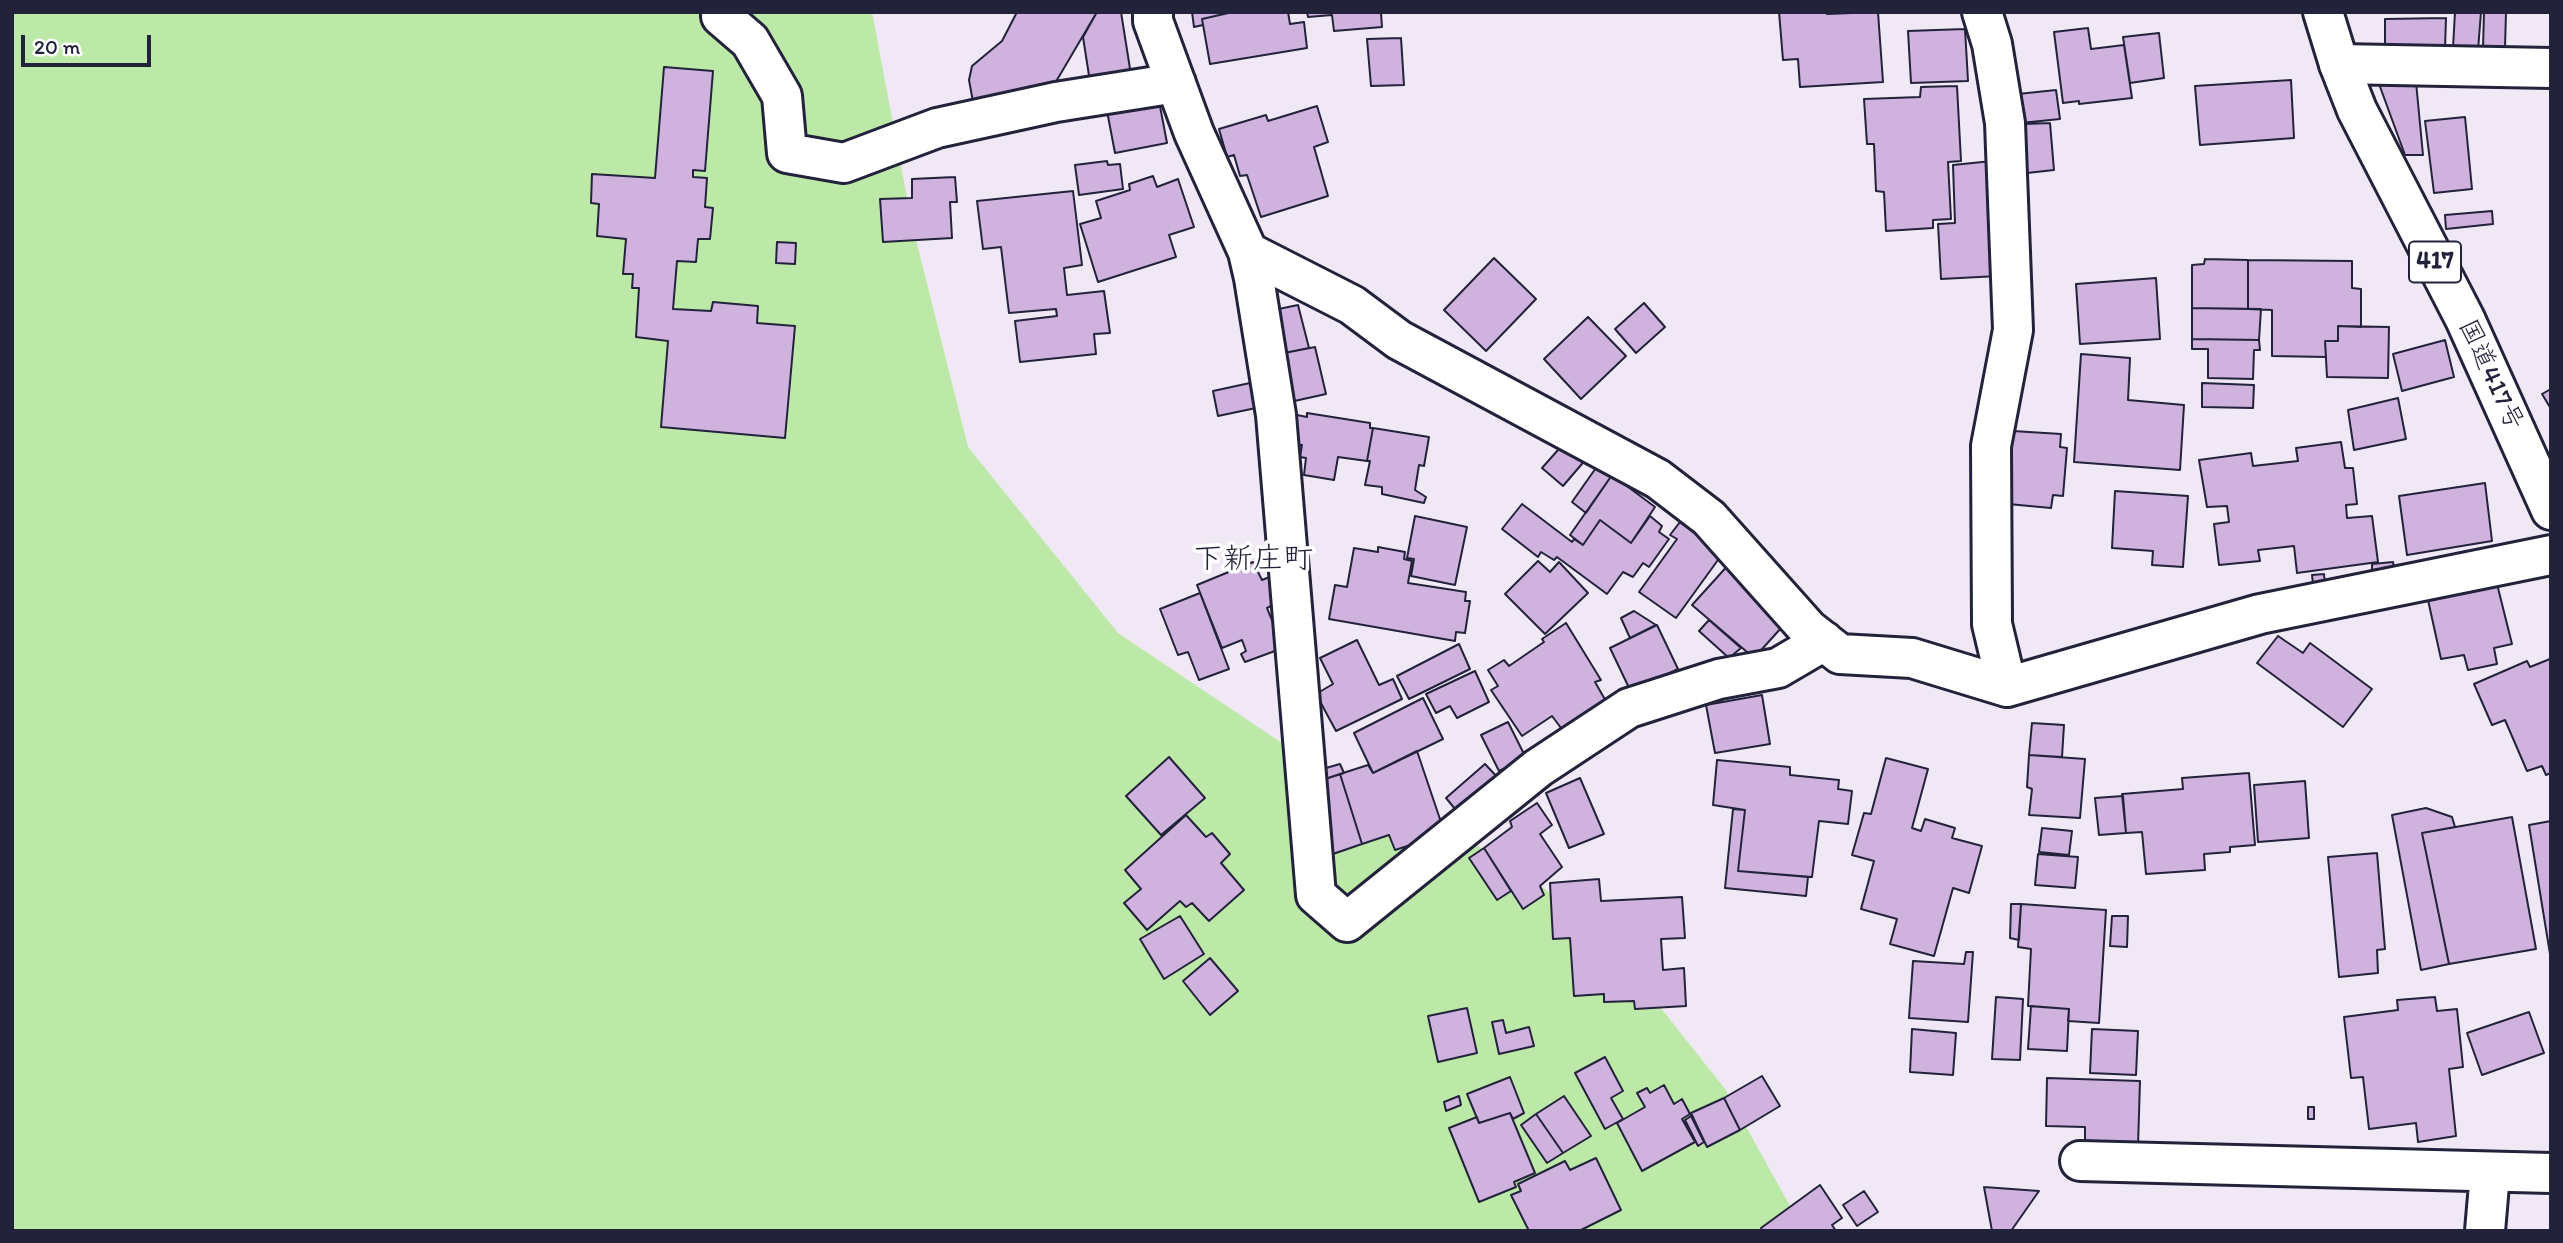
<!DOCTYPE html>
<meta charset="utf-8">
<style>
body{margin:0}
#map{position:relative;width:2563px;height:1243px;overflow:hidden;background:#f1e8f5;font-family:Itim,sans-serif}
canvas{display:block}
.frame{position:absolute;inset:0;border:14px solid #22223b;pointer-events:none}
.scale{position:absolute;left:21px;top:35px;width:130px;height:32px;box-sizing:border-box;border:4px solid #22223b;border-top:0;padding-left:9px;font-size:21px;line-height:24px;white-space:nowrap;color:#22223b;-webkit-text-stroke:5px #fff;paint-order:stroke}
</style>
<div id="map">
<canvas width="2563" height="1243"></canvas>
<div class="frame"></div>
<div class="scale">20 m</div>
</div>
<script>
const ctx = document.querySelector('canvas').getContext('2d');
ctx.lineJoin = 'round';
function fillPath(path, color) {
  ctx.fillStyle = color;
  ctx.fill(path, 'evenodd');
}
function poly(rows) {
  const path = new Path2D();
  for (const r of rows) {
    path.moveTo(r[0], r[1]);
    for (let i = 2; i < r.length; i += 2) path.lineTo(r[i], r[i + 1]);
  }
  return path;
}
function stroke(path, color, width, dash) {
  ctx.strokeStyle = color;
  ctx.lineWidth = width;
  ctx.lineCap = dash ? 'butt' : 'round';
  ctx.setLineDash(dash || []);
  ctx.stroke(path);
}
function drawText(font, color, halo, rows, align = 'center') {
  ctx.font = font + ' Itim,"Klee One",sans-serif';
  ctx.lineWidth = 7;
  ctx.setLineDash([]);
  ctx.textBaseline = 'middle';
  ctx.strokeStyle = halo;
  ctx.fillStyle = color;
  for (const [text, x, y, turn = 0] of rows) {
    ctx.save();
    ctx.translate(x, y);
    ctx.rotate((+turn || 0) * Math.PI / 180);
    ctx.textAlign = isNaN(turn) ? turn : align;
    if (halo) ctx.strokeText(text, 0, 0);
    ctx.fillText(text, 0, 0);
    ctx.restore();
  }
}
fillPath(poly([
 [12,12,872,12,912,224,968,447,1118,633,1328,774,1513,863,1607,940,1725,1089,1804,1231,12,1231]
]), '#bce9a7');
const building = poly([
 [1017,12,1097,12,1054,85,973,102,969,80,972,66,1002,41,1017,12],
 [1097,12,1121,12,1131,75,1090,82,1083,37,1097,12],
 [1192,12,1233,12,1202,19,1203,25,1194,27,1192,12],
 [1233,12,1288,12,1290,24,1304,22,1307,48,1210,64,1202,19,1233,12],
 [1307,12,1386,12,1381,13,1382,27,1334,31,1332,15,1308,17,1307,12],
 [1779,12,1827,12,1827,14,1878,12,1883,82,1800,87,1798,59,1783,60,1779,12],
 [2455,12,2481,12,2478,50,2453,48,2455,12],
 [2484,12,2506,12,2505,48,2483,48,2484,12],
 [2446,18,2445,49,2385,48,2385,19,2446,18],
 [2088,28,2091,49,2124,45,2132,98,2079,104,2079,101,2063,103,2054,32,2088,28],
 [1965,29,1968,81,1911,83,1908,31,1965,29],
 [2159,33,2164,78,2130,83,2123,37,2159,33],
 [1401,38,1404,85,1371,86,1367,39,1401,38],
 [664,67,713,71,705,171,693,170,693,177,707,178,705,207,713,208,710,239,698,239,696,262,677,261,673,309,711,311,713,302,758,306,757,323,795,326,785,438,661,427,668,341,636,337,639,288,632,288,633,274,623,274,626,239,597,236,599,204,591,203,592,174,655,178,664,67],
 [2291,80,2294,138,2200,145,2195,86,2291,80],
 [2416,82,2423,155,2405,155,2379,84,2416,82],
 [1957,86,1961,161,1948,162,1951,219,1933,220,1933,228,1886,231,1884,192,1876,191,1874,144,1867,144,1864,99,1920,97,1921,87,1957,86],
 [2056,90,2060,119,2021,123,2018,94,2056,90],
 [1159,101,1167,143,1115,153,1107,111,1159,101],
 [1317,106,1328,142,1314,147,1328,196,1261,217,1247,175,1240,176,1234,155,1227,157,1219,129,1266,115,1268,121,1317,106],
 [2465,117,2472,189,2434,193,2425,121,2465,117],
 [2050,123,2054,170,2027,173,2024,124,2050,123],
 [1107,161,1108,165,1120,164,1123,189,1079,195,1075,165,1107,161],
 [1992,161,1998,276,1941,279,1938,224,1955,223,1953,165,1992,161],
 [1153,176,1157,187,1178,179,1194,227,1169,235,1176,257,1098,282,1080,224,1101,218,1096,201,1130,190,1129,184,1153,176],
 [955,177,957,202,950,202,952,238,883,242,880,199,912,198,912,179,955,177],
 [1073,191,1082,265,1064,268,1067,295,1104,291,1110,333,1094,334,1096,354,1020,362,1015,321,1057,316,1056,309,1009,313,1001,247,983,249,977,201,1073,191],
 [2492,211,2493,224,2446,229,2445,215,2492,211],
 [777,242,796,243,795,264,776,263,777,242],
 [1494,258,1536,299,1486,351,1444,310,1494,258],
 [2205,259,2248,260,2248,309,2192,308,2192,265,2204,264,2205,259],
 [2248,260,2352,261,2352,288,2361,289,2361,327,2338,326,2338,341,2325,341,2326,357,2272,356,2272,310,2248,309,2248,260],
 [2156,278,2160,339,2080,344,2076,284,2156,278],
 [1644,303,1665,327,1636,353,1615,329,1644,303],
 [1298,305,1309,348,1279,354,1269,311,1298,305],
 [2192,308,2261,309,2259,340,2192,339,2192,308],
 [1588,317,1626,356,1581,399,1544,359,1588,317],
 [2338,326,2389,327,2388,378,2327,377,2325,341,2338,341,2338,326],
 [2192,339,2259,340,2260,350,2254,350,2253,379,2208,378,2208,349,2192,349,2192,339],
 [2445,340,2454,377,2402,391,2393,354,2445,340],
 [1315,347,1326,394,1290,402,1279,354,1315,347],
 [2081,354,2130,358,2128,400,2184,405,2180,470,2074,462,2081,354],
 [1250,383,1256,408,1218,416,1213,391,1250,383],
 [2202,383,2254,385,2253,408,2202,407,2202,383],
 [2551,389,2551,409,2542,394,2551,389],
 [2398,398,2406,439,2354,450,2348,410,2398,398],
 [1307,413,1370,423,1370,428,1373,428,1367,461,1338,457,1334,480,1304,475,1306,458,1300,457,1302,445,1295,445,1292,437,1297,415,1307,417,1307,413],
 [1373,428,1429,437,1424,466,1419,465,1415,490,1426,497,1424,503,1382,494,1382,487,1365,485,1370,461,1367,461,1373,428],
 [2013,431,2061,434,2060,447,2067,448,2063,496,2053,495,2051,508,2008,504,2013,431],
 [1566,441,1587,458,1563,486,1542,468,1566,441],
 [2341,442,2345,468,2353,468,2357,504,2346,505,2347,518,2372,516,2378,562,2297,573,2294,546,2258,550,2260,561,2219,565,2214,524,2229,522,2227,506,2207,507,2199,460,2251,453,2253,466,2298,461,2296,448,2341,442],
 [1598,465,1612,475,1586,513,1572,502,1598,465],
 [1612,475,1655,507,1631,543,1600,520,1583,545,1570,535,1612,475],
 [2485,483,2492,541,2407,555,2399,496,2485,483],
 [2115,491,2188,496,2183,567,2152,565,2153,551,2112,548,2115,491],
 [1522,504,1572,542,1574,539,1583,545,1600,520,1631,543,1650,516,1662,526,1659,532,1669,539,1649,567,1643,563,1633,577,1623,572,1607,594,1557,557,1554,560,1541,552,1538,557,1502,529,1522,504],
 [1415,516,1467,527,1455,585,1411,576,1414,559,1407,558,1415,516],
 [1680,522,1723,553,1676,618,1639,592,1677,539,1670,535,1680,522],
 [1378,547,1405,552,1404,559,1412,561,1408,583,1466,592,1465,601,1470,601,1465,633,1456,632,1455,641,1329,619,1335,585,1347,587,1354,548,1378,552,1378,547],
 [1538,561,1550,572,1559,562,1588,593,1545,634,1505,594,1538,561],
 [1253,562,1262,580,1272,576,1281,601,1267,608,1283,648,1245,662,1241,654,1246,651,1242,640,1222,648,1197,585,1253,562],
 [1731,562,1791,617,1754,658,1692,605,1731,562],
 [2393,562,2394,568,2372,570,2372,564,2393,562],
 [2324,574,2325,583,2313,584,2312,575,2324,574],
 [2497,584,2512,644,2494,648,2497,664,2468,670,2464,655,2441,659,2428,600,2497,584],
 [1200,593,1229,669,1199,680,1188,652,1178,655,1160,609,1200,593],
 [1634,611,1656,625,1630,638,1621,618,1634,611],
 [1709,620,1741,648,1729,658,1699,631,1709,620],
 [1566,623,1601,680,1595,682,1607,703,1564,732,1552,716,1522,736,1491,690,1498,686,1488,670,1504,660,1509,666,1544,642,1542,639,1566,623],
 [1657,625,1678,669,1631,692,1610,648,1657,625],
 [2278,636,2303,653,2310,643,2372,689,2343,727,2257,663,2278,636],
 [1357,640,1379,685,1393,679,1402,699,1336,731,1316,694,1333,684,1320,658,1357,640],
 [1459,644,1470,669,1409,699,1397,676,1459,644],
 [2550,659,2551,773,2546,775,2542,766,2527,771,2505,720,2492,725,2474,684,2527,661,2530,667,2550,659],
 [1475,671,1489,702,1457,718,1450,706,1436,713,1426,694,1475,671],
 [1762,695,1770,744,1715,753,1706,705,1762,695],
 [1423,698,1443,739,1373,773,1354,733,1423,698],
 [1508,722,1526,758,1499,771,1481,735,1508,722],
 [2032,723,2064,725,2062,757,2029,755,2032,723],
 [1417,751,1445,834,1395,850,1389,835,1362,844,1340,774,1368,765,1373,773,1417,751],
 [2029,755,2085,759,2080,818,2029,815,2032,789,2027,787,2029,755],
 [1169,757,1205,798,1161,835,1126,796,1169,757],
 [1886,758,1928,769,1912,828,1921,831,1925,819,1955,828,1952,838,1982,846,1969,893,1953,888,1934,956,1890,944,1897,919,1861,909,1874,861,1852,855,1864,813,1871,814,1886,758],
 [1717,760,1790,767,1790,775,1839,780,1838,789,1852,791,1848,824,1819,821,1812,877,1738,871,1745,810,1713,805,1717,760],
 [1340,764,1344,773,1322,780,1319,770,1340,764],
 [1485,764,1500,780,1460,815,1446,798,1485,764],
 [2249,773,2255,845,2230,847,2230,852,2204,854,2205,870,2146,874,2142,832,2126,833,2122,794,2183,789,2182,778,2249,773],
 [1340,774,1362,844,1330,855,1322,805,1328,802,1322,780,1340,774],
 [1580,778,1604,834,1569,848,1546,793,1580,778],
 [2305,781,2309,838,2258,842,2254,785,2305,781],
 [2123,796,2126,833,2099,835,2095,798,2123,796],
 [1537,803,1552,825,1540,834,1562,867,1540,886,1544,895,1523,909,1484,848,1512,827,1510,821,1537,803],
 [2426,808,2452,817,2455,827,2422,833,2449,964,2421,970,2392,815,2426,808],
 [1733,809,1745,810,1738,871,1808,877,1806,896,1725,888,1733,809],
 [1186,815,1206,837,1212,833,1230,854,1221,863,1244,890,1209,921,1192,903,1186,907,1180,901,1147,930,1124,903,1141,889,1125,870,1186,815],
 [2512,817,2536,949,2449,964,2422,833,2512,817],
 [2551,821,2551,960,2529,825,2551,821],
 [2042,828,2072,831,2069,855,2039,852,2042,828],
 [1484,848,1511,891,1497,900,1469,858,1484,848],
 [2377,853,2385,949,2377,950,2378,973,2339,977,2328,857,2377,853],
 [2038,854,2078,857,2075,888,2035,885,2038,854],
 [1599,879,1601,901,1682,897,1685,938,1661,939,1663,970,1684,968,1686,1006,1635,1009,1634,1001,1604,1002,1604,994,1574,996,1570,938,1553,939,1550,883,1599,879],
 [2011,904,2021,904,2019,940,2010,938,2011,904],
 [2021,904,2106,910,2099,1023,2068,1021,2069,1009,2028,1006,2031,949,2018,947,2021,904],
 [1180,916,1204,954,1164,979,1140,939,1180,916],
 [2112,916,2128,916,2127,947,2110,946,2112,916],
 [1966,952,1973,952,1968,1022,1909,1018,1913,961,1964,964,1966,952],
 [1210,958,1238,991,1210,1015,1183,981,1210,958],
 [1996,997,2023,999,2020,1060,1992,1059,1996,997],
 [2435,997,2437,1011,2457,1009,2463,1067,2449,1069,2456,1136,2418,1142,2416,1123,2369,1129,2363,1077,2351,1078,2344,1017,2398,1010,2397,1000,2435,997],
 [2031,1006,2069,1009,2067,1051,2028,1049,2031,1006],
 [1467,1008,1477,1053,1438,1062,1428,1016,1467,1008],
 [2529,1012,2544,1053,2482,1075,2467,1033,2529,1012],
 [1503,1020,1506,1033,1529,1027,1534,1046,1499,1054,1492,1022,1503,1020],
 [1912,1029,1956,1033,1953,1075,1910,1072,1912,1029],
 [2092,1029,2138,1031,2136,1075,2090,1073,2092,1029],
 [1605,1057,1623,1091,1611,1098,1623,1119,1605,1129,1575,1073,1605,1057],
 [1762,1076,1780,1106,1740,1130,1724,1098,1762,1076],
 [1510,1077,1524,1113,1513,1119,1510,1113,1479,1123,1467,1094,1510,1077],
 [2047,1078,2140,1081,2138,1146,2085,1145,2085,1127,2046,1126,2047,1078],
 [1664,1085,1674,1104,1682,1099,1690,1114,1682,1119,1695,1142,1642,1171,1617,1123,1645,1107,1637,1093,1647,1088,1650,1093,1664,1085],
 [1459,1096,1461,1105,1446,1111,1444,1102,1459,1096],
 [1564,1096,1591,1136,1563,1153,1536,1114,1564,1096],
 [1724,1098,1740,1130,1707,1147,1691,1113,1724,1098],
 [2308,1107,2314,1107,2314,1119,2308,1119,2308,1107],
 [1510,1113,1535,1173,1514,1182,1516,1187,1479,1202,1449,1128,1477,1117,1479,1123,1510,1113],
 [1536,1114,1563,1153,1547,1163,1521,1125,1536,1114],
 [1691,1116,1704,1142,1698,1146,1685,1120,1691,1116],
 [1596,1158,1621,1210,1579,1231,1529,1231,1511,1195,1521,1191,1518,1184,1565,1161,1570,1170,1596,1158],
 [1820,1185,1842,1218,1832,1225,1836,1231,1763,1231,1761,1228,1820,1185],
 [1984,1187,2039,1191,2011,1231,1992,1231,1984,1187],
 [1864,1191,1878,1212,1857,1226,1843,1205,1864,1191]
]);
fillPath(building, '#d0b2df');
stroke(building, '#22223b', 2);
const minor = poly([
 [1153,12,1153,21,1194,133,1248,252,1254,278,1276,415,1316,895,1347,922,1538,768,1629,708,1719,679,1778,668,1824,641],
 [1982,12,1992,44,2005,123,2013,330,1991,446,1992,624,2007,687],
 [721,16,750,41,782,96,787,153,844,163,937,128,1056,102,1176,83],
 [2339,64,2551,68],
 [1248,252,1352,305,1399,340,1658,479,1709,518,1808,629,1840,654,1912,658,2007,687,2260,614,2551,555],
 [2080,1161,2551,1173],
 [2485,1231,2490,1173]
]);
const highway = poly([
 [2323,12,2339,64,2357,110,2465,319,2551,510]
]);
stroke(minor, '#22223b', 44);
stroke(highway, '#22223b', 44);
stroke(minor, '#fff', 38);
stroke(highway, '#fff', 38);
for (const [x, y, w] of [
 [2435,262,52]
]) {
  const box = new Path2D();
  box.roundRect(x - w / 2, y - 20.5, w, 41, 5);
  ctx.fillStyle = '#fff';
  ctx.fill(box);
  stroke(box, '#22223b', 2);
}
drawText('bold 24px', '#22223b', null, [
 ["417",2435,262]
]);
drawText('26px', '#22223b', '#fff', [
 ["国道417号",2490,375,65]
]);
drawText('30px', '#22223b', '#fff', [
 ["下新庄町",1253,560]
]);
</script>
